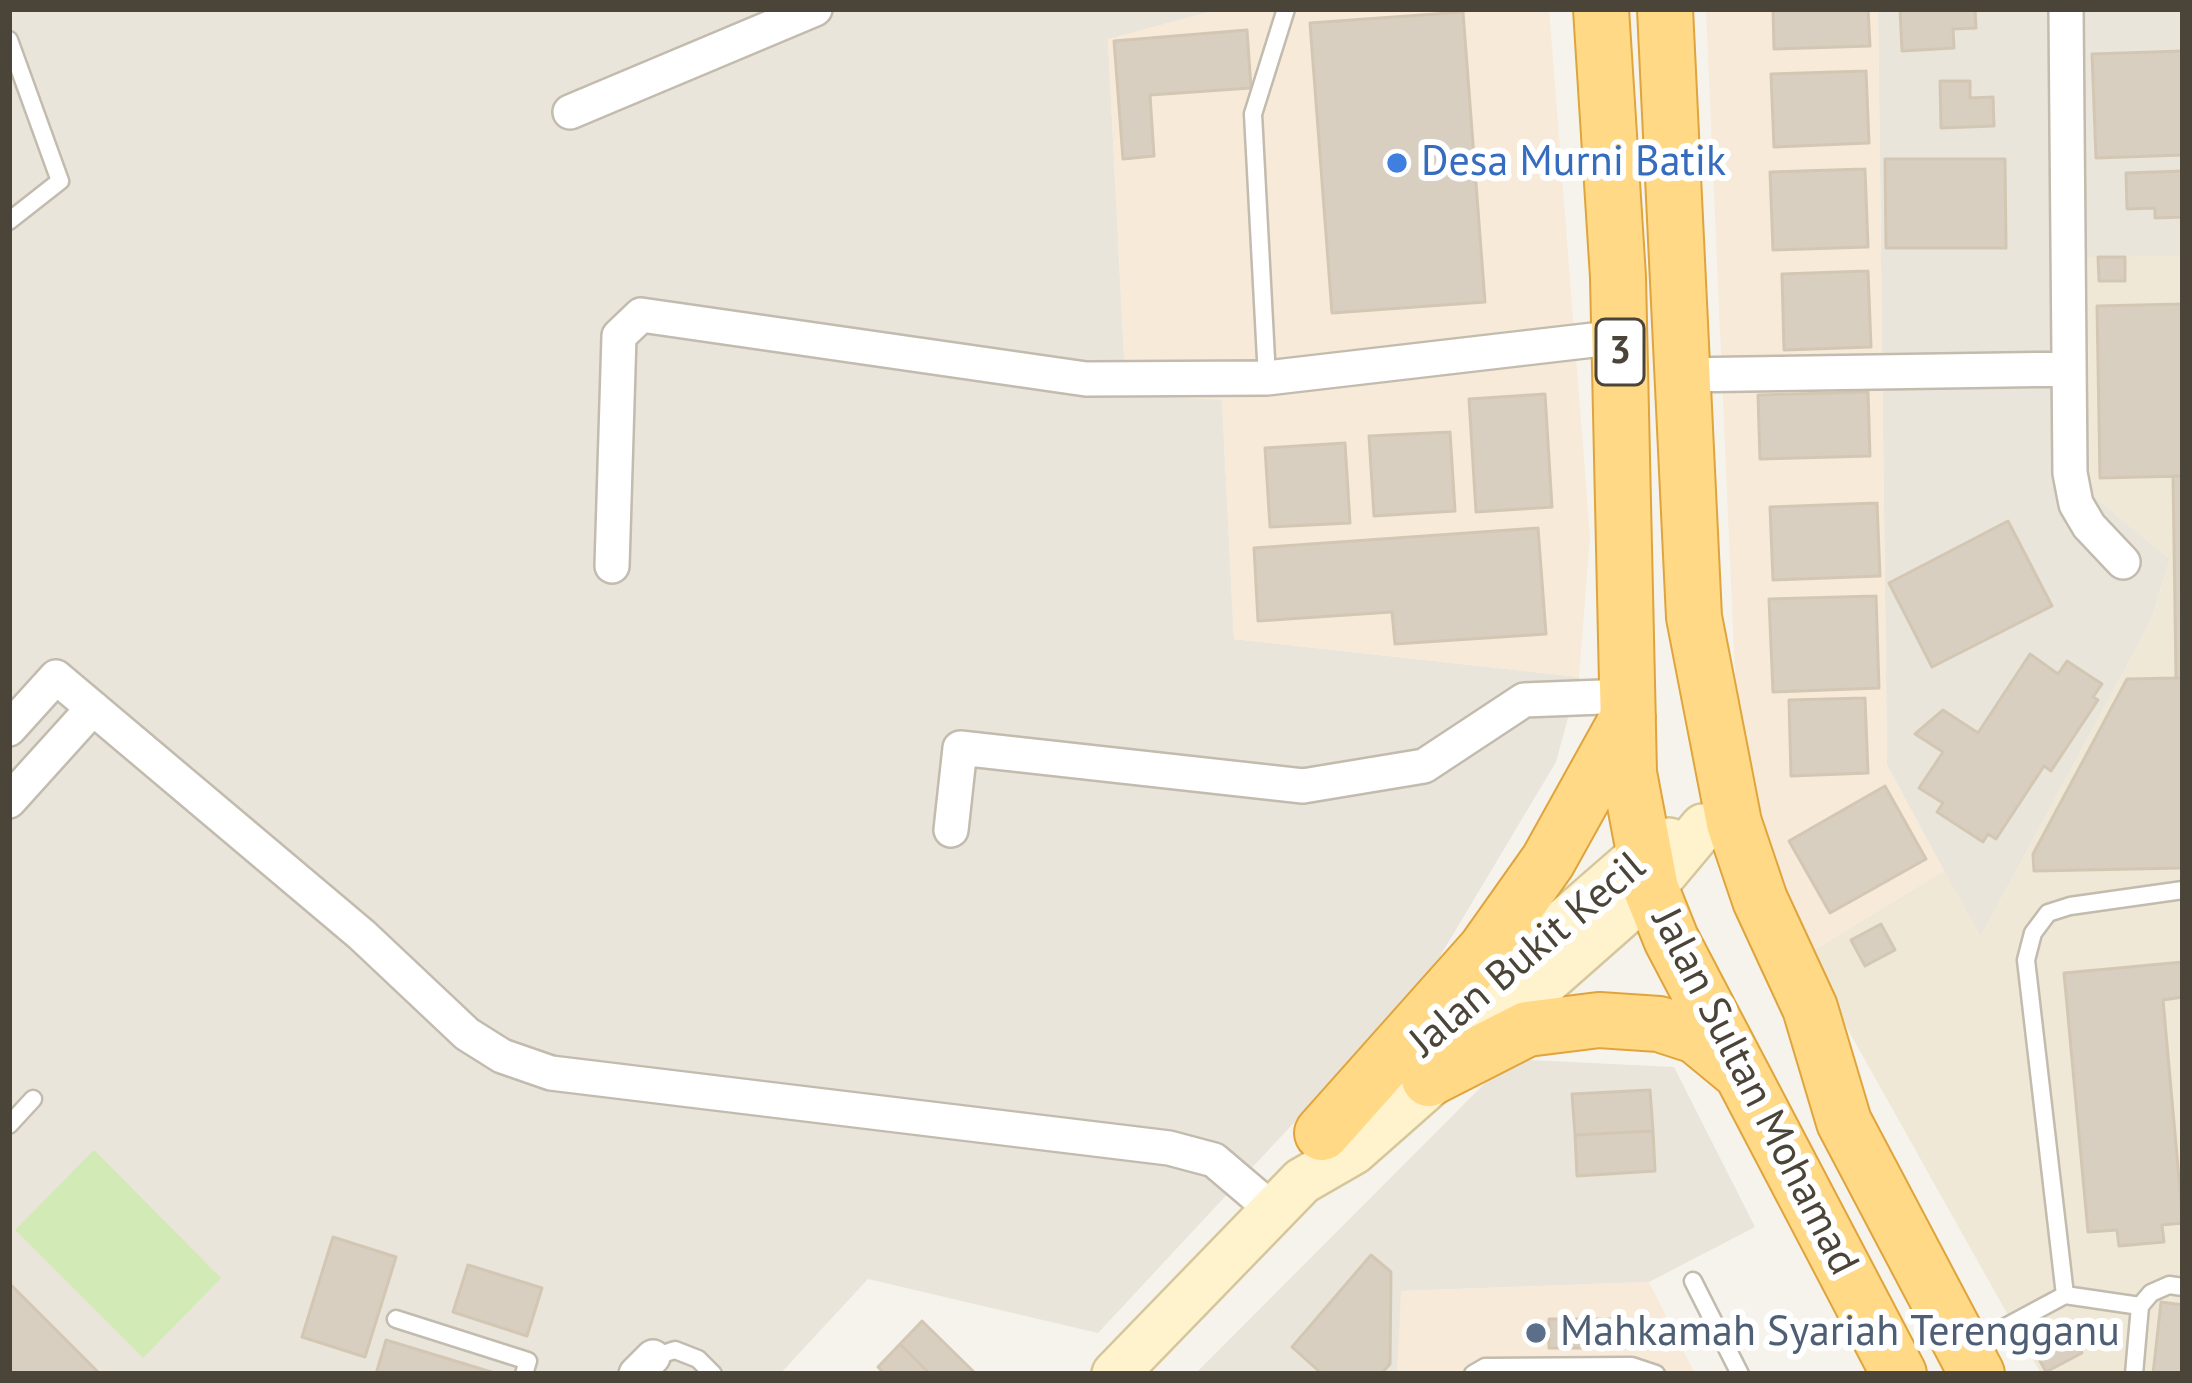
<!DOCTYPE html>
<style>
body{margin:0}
#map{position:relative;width:2192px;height:1383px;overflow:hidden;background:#f6f3ec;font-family:"PT Sans",sans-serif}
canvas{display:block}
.frame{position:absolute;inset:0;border:12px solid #4b4439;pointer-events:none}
</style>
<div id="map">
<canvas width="2192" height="1383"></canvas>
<div class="frame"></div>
</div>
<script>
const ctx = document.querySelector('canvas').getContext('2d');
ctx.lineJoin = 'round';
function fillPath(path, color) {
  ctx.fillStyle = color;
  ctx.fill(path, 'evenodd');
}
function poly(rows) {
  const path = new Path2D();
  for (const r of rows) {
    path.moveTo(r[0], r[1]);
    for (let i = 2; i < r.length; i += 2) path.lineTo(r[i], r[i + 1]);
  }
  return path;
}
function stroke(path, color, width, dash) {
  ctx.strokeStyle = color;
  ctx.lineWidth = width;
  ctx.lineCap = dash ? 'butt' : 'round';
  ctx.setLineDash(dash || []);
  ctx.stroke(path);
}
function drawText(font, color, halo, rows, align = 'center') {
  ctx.font = font + ' "PT Sans",sans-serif';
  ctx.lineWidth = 12;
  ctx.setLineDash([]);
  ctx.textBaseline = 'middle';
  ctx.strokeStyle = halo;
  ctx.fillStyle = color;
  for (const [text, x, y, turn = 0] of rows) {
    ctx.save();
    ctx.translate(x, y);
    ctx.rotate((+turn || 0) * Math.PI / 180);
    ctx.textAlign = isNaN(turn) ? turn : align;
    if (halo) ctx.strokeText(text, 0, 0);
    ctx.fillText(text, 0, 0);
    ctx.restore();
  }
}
fillPath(poly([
 [9,9,1220,9,1108,40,1126,394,1222,399,1234,639,1579,677,1556,762,1424,983,1098,1333,868,1279,780,1374,9,1374],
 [1878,9,2183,9,2183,256,2087,258,2090,493,2170,559,2151,621,1980,938,1887,765],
 [1509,1059,1674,1067,1755,1227,1649,1282,1402,1291,1397,1374,1195,1374]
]), '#eae5da');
fillPath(poly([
 [1220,9,1549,9,1590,537,1579,677,1234,639,1222,400,1126,395,1108,39],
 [1706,9,1878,9,1887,765,1944,871,1806,955,1770,888,1738,745],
 [1649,1282,1695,1374,1397,1374,1401,1291]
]), '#f7ead8');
fillPath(poly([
 [2183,256,2183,1374,2041,1374,1806,955,1944,871,1981,936,2151,621,2170,559,2090,493,2087,257]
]), '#efe8d6');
fillPath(poly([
 [94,1150,221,1278,143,1358,15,1230]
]), '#d2eab5');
const building = poly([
 [1773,9,1868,9,1870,46,1774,49,1773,9],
 [1900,9,1975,9,1976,28,1953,29,1954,48,1902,51,1900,9],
 [1463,12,1485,302,1332,313,1310,23,1463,12],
 [1247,30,1251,88,1150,95,1154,156,1123,159,1114,41,1247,30],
 [2183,51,2183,155,2096,158,2092,54,2183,51],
 [1866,71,1869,143,1774,147,1771,74,1866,71],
 [1940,81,1970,81,1970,98,1993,97,1994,126,1941,128,1940,81],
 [1885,159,2005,159,2006,248,1886,248,1885,159],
 [1865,169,1868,247,1773,250,1770,172,1865,169],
 [2183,171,2183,217,2155,218,2155,208,2127,209,2126,173,2183,171],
 [2098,257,2125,257,2125,281,2099,281,2098,257],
 [1868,271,1871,347,1784,350,1782,274,1868,271],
 [2183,304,2183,476,2100,478,2097,306,2183,304],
 [1868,392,1870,456,1760,459,1758,395,1868,392],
 [1545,394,1552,507,1476,512,1469,399,1545,394],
 [1450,432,1455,511,1374,516,1369,436,1450,432],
 [1345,443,1350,523,1270,527,1265,448,1345,443],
 [2173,476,2183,476,2183,678,2176,678,2173,476],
 [1877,503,1880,576,1773,580,1770,507,1877,503],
 [2008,521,2052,606,1932,667,1889,583,2008,521],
 [1538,528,1546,634,1395,644,1392,612,1258,621,1254,548,1538,528],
 [1876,596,1879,688,1773,692,1769,599,1876,596],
 [2030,654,2058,674,2067,661,2102,684,2093,697,2098,700,2051,771,2044,766,1996,839,1988,834,1983,842,1937,812,1943,803,1919,788,1943,752,1915,734,1943,710,1978,733,2030,654],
 [2176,678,2183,678,2183,868,2034,871,2033,854,2127,679,2176,678],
 [1865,698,1868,773,1791,776,1789,700,1865,698],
 [1885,786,1926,859,1830,913,1789,841,1885,786],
 [1881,924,1895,950,1865,966,1851,940,1881,924],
 [2183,962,2183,997,2163,1000,2183,1223,2162,1225,2164,1242,2119,1246,2117,1230,2088,1232,2064,973,2183,962],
 [1650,1090,1653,1131,1575,1135,1572,1094,1650,1090],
 [1653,1131,1655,1171,1577,1176,1575,1135,1653,1131],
 [333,1237,396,1257,365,1357,302,1337,333,1237],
 [1371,1255,1391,1272,1390,1364,1381,1374,1322,1374,1292,1347,1371,1255],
 [468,1265,542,1288,527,1336,453,1312,468,1265],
 [9,1283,100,1374,9,1374,9,1283],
 [2161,1302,2183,1305,2183,1374,2153,1374,2161,1302],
 [1549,1319,1612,1319,1613,1348,1549,1348,1549,1319],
 [922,1321,976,1374,930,1374,900,1344,922,1321],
 [2066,1324,2082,1353,2046,1372,2031,1344,2066,1324],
 [386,1340,498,1374,376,1374,386,1340],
 [900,1344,930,1374,885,1374,878,1367,900,1344]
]);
fillPath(building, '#d8cfc1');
stroke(building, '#d3c7b4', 3);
const service = poly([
 [9,40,60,181,9,221],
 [1267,378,1253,114,1286,9],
 [9,1125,33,1099],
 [1693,1281,1740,1374],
 [2065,1295,2026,960,2033,933,2048,913,2070,906,2183,890],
 [396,1319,528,1361,524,1374],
 [1970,1346,2065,1295,2140,1306,2151,1293,2169,1285,2183,1287],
 [653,1357,675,1350,698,1359,713,1374],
 [1473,1374,1485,1367,1632,1366,1656,1374],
 [2134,1374,2140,1306]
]);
const minor = poly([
 [2066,9,2070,473,2076,504,2089,526,2123,562],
 [570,112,815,9],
 [1682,375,2069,369],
 [612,566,619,336,641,315,1086,379,1267,378,1619,337],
 [9,729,56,677,362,935,467,1034,502,1056,551,1073,1169,1148,1214,1160,1274,1211],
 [9,801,93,708],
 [951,830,960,748,1303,786,1424,766,1524,700,1628,696],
 [636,1374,653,1357]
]);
const secondary = poly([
 [1443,1027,1644,852,1669,841],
 [1115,1374,1302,1181,1354,1151,1651,889,1703,827]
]);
const trunk = poly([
 [1601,9,1618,277,1629,773,1651,889,1671,939,1899,1374],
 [1665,9,1694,617,1734,823,1760,900,1810,1008,1844,1122,1977,1374],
 [1429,1079,1527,1029,1599,1020,1659,1024,1696,1036,1736,1069],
 [1322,1133,1485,950,1548,861,1628,717]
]);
stroke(service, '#c2bbae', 21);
stroke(minor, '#c2bbae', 38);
stroke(secondary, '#d6c79b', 50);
stroke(trunk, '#e0a43c', 58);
stroke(service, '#fff', 16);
stroke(minor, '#fff', 33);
stroke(secondary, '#fff3cd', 45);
stroke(trunk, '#ffd985', 54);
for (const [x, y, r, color] of [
 [1397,163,12,"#3f7fe0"],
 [1536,1333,12,"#5c6f8a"]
]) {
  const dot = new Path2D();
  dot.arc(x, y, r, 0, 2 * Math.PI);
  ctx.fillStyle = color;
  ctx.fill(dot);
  stroke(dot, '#fff', 4.5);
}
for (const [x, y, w] of [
 [1620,352,48]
]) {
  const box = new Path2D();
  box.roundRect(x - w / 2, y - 33, w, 66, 9);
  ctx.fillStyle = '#fff';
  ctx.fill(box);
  stroke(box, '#4b4439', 3);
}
drawText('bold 39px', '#4b4439', null, [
 ["3",1620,352]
]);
drawText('42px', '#366cbe', '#fff', [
 ["Desa Murni Batik",1421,163]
], 'left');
drawText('42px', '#4b4439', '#fff', [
 ["Jalan Bukit Kecil",1528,955,-40],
 ["Jalan Sultan Mohamad",1754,1092,63]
]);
drawText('42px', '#4e5e75', '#fff', [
 ["Mahkamah Syariah Terengganu",1560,1333]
], 'left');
</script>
